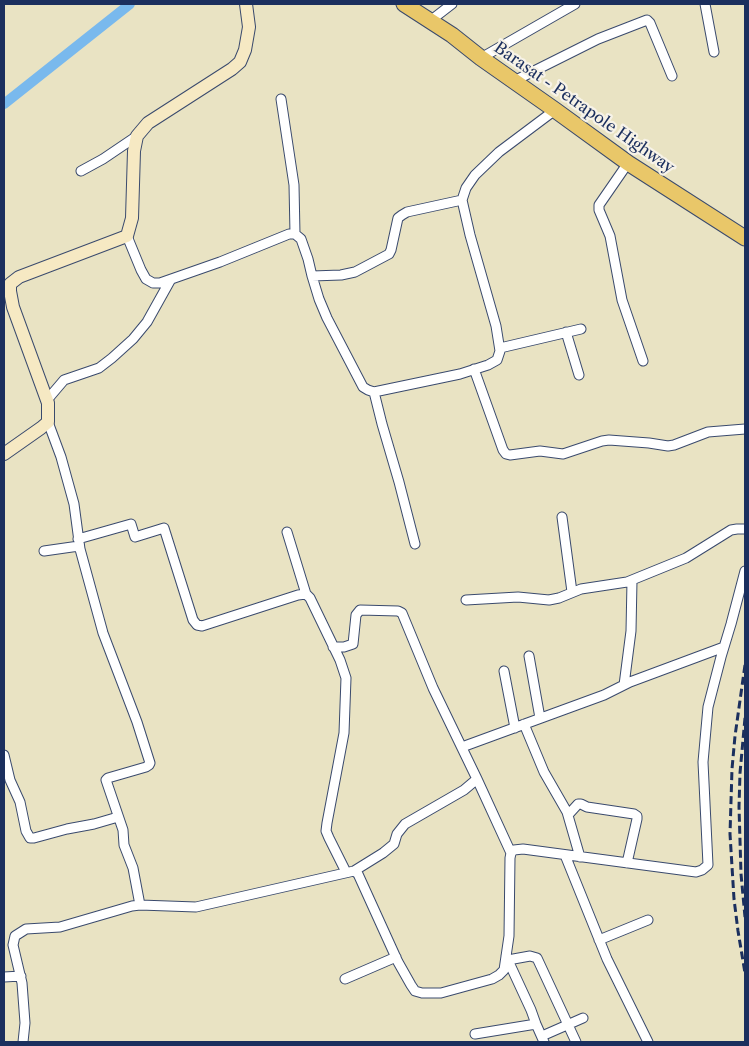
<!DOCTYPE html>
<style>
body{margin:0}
#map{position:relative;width:749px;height:1046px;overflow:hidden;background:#e9e3c3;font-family:"Libre Caslon Text",serif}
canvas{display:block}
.frame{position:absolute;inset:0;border:5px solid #1b2f5e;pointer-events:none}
</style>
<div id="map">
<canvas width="749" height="1046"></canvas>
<div class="frame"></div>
</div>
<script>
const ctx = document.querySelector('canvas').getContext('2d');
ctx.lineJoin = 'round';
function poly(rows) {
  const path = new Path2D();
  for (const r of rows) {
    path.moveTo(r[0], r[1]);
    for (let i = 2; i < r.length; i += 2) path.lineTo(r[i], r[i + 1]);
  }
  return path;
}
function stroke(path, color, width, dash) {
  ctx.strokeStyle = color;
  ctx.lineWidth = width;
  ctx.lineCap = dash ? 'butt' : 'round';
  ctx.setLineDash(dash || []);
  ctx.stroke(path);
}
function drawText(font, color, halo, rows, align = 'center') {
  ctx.font = font + ' "Libre Caslon Text",serif';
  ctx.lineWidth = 4.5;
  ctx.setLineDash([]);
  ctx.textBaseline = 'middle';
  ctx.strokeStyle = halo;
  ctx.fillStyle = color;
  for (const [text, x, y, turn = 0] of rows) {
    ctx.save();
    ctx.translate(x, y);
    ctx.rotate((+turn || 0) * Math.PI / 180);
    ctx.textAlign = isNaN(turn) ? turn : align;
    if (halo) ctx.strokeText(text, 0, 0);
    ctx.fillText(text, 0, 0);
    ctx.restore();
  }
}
stroke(poly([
 [4,104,130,4]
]), '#79b9ed', 10);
const street = poly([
 [705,4,714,52],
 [430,21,452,4],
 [481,58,575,4],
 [514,81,598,39,647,20,650,23,672,76],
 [281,99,294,185,295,234],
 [628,163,599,205,599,210,610,236,622,300,643,361],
 [81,171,103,159,137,136],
 [127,236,141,270,146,279,153,283,160,283,220,262,289,234,295,234,301,239,308,259,312,276,319,299,327,318,363,387,368,390,374,392,460,374,488,365,497,360,500,351,496,326,470,235,462,200,466,188,475,175,499,152,555,110],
 [312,276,341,275,355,272,389,254,391,250,398,218,402,215,407,212,462,200],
 [566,332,579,375],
 [500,348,581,329],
 [474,369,503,450,506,454,510,455,540,451,563,454,602,441,609,440,649,443,668,446,674,445,708,432,745,429],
 [374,392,382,424,399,482,415,544],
 [47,400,64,380,99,368,112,358,133,339,147,322,171,279],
 [48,422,61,457,74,504,80,549,103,633,137,722,150,763,149,765,146,767,108,778,106,780,123,830,124,845,133,868,140,905],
 [562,517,572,592],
 [287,532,306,594],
 [78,539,131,524,135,537,164,528,193,620,197,625,202,626,298,595,306,594,310,598,340,660,346,678,344,733,327,823,326,831,329,838,346,872],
 [44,551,79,546],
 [466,600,518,597,549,600,559,598,581,589,627,582,686,558,731,530,737,529,745,529],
 [333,647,344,647,353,644,356,615,360,610,398,611,402,613,433,688,477,779,511,853],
 [529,656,540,718],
 [504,671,515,728],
 [624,685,631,631,632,581],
 [524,724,544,772,567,812,580,857],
 [462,747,604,695,630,682,724,647],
 [4,755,10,780,20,802,26,831,30,838,34,838,67,829,94,824,118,817],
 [568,815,578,804,581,804,587,807,634,814,637,816,637,819,627,863],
 [565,855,607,959,648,1042],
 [354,871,383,853,394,844,397,834,405,824,464,790,477,779],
 [599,940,648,920],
 [506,956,531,1010,536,1024,544,1042],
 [508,960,530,956,537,958,576,1042],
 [4,977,21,976],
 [345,979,396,957],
 [475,1034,536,1024],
 [542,1036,583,1018],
 [23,1042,25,1023,22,983,13,945,15,936,26,929,60,927,132,906,140,905,196,907,354,871,358,874,398,962,411,985,415,991,422,993,441,993,492,979,499,975,504,970,509,936,510,858,511,853,514,850,523,849,696,872,702,870,708,865,703,762,708,707,721,657,731,624,745,571]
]);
const secondary = poly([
 [4,454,41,428,48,422,48,403,13,307,10,291,10,284,19,277,127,236,132,218,134,151,137,136,148,123,232,69,240,62,245,50,249,27,246,4]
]);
const highway = poly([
 [404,4,452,35,481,58,555,110,628,163,745,238]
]);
stroke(street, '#3a4a6d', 11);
stroke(secondary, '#3a4a6d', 14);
stroke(highway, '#3a4a6d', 17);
stroke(street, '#fff', 9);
stroke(secondary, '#f6e9c3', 12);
stroke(highway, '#e9c769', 15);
stroke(poly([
 [745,665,735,736,732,769,730,834,734,899,738,931,745,973],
 [745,718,740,773,739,807,741,874,745,917]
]), '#1b2f5e', 3, [8, 4]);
drawText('16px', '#1b2f5e', '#f7f3e8', [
 ["Barasat - Petrapole Highway",584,108,35]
]);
</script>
